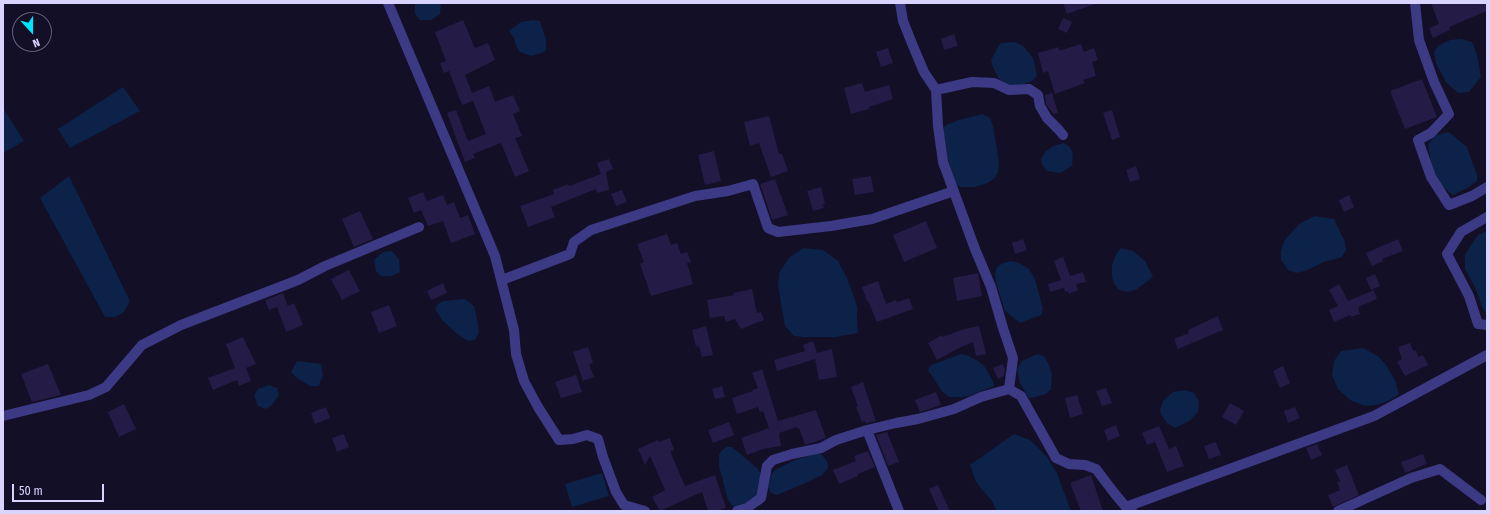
<!DOCTYPE html>
<style>
body{margin:0}
#map{position:relative;width:1490px;height:514px;overflow:hidden;background:#130f26;font-family:"Fira Sans Condensed",sans-serif}
canvas{display:block}
.frame{position:absolute;inset:0;border:4px solid #d9d4ff;pointer-events:none}
.north{position:absolute;left:12px;top:12px;width:40px;height:40px;box-sizing:border-box;background:#130f26;border:1px solid #625e7d;border-radius:50%;rotate:159deg;font-size:11px;font-weight:700;line-height:16px;text-align:center;color:#d9d4ff}
.north::after{content:'';display:block;margin:auto;width:14px;height:18px;background:#00e5ff;clip-path:polygon(50% 0,100% 100%,50% 72%,0 100%)}
.scale{position:absolute;left:12px;top:484px;width:92px;height:18px;box-sizing:border-box;border:2px solid #d9d4ff;border-top:0;padding-left:5px;font-size:12px;line-height:14px;white-space:nowrap;color:#d9d4ff;-webkit-text-stroke:3px #130f26;paint-order:stroke}
</style>
<div id="map">
<canvas width="1490" height="514"></canvas>
<div class="frame"></div>
<div class="north">N</div>
<div class="scale">50 m</div>
</div>
<script>
const ctx = document.querySelector('canvas').getContext('2d');
ctx.lineJoin = 'round';
function fillPath(path, color) {
  ctx.fillStyle = color;
  ctx.fill(path, 'evenodd');
}
function poly(rows) {
  const path = new Path2D();
  for (const r of rows) {
    path.moveTo(r[0], r[1]);
    for (let i = 2; i < r.length; i += 2) path.lineTo(r[i], r[i + 1]);
  }
  return path;
}
function stroke(path, color, width, dash) {
  ctx.strokeStyle = color;
  ctx.lineWidth = width;
  ctx.lineCap = dash ? 'butt' : 'round';
  ctx.setLineDash(dash || []);
  ctx.stroke(path);
}
fillPath(poly([
 [415,3,441,3,440,14,431,20,420,20,415,14],
 [533,20,540,21,546,39,546,47,545,51,542,53,531,56,520,52,516,46,514,38,509,31,521,22],
 [1461,39,1472,42,1477,55,1481,77,1469,92,1458,93,1446,82,1436,63,1434,52,1438,46,1450,40],
 [1015,42,1023,46,1030,54,1034,60,1037,76,1032,81,1020,86,1006,85,999,79,992,65,991,60,998,47,1001,43],
 [123,87,140,111,70,148,58,129],
 [3,108,24,141,3,153],
 [982,114,990,118,993,126,999,162,998,172,995,178,988,183,975,187,960,187,954,183,951,173,943,135,943,128,948,124,959,120],
 [1449,132,1467,147,1477,175,1477,181,1469,187,1453,195,1439,184,1432,167,1428,145,1433,136],
 [1064,143,1070,147,1073,154,1072,166,1060,173,1047,171,1042,165,1041,159,1045,152,1053,146],
 [69,176,130,301,124,312,115,317,105,317,40,198],
 [1315,216,1334,219,1345,242,1346,250,1342,257,1324,262,1305,271,1296,273,1288,270,1281,260,1281,251,1284,241,1299,224],
 [1487,231,1487,314,1482,307,1475,287,1465,269,1465,254,1478,235],
 [803,248,823,250,838,261,847,278,854,297,857,307,857,322,858,333,836,337,804,337,794,336,785,326,778,286,779,273,789,258],
 [1121,248,1133,251,1145,261,1153,277,1137,289,1128,292,1119,290,1114,284,1112,276,1112,265,1116,254],
 [392,251,399,259,400,272,392,276,381,276,376,271,374,260,383,252],
 [1011,261,1019,263,1029,269,1035,279,1043,309,1041,315,1020,323,1005,311,996,283,995,273,997,267,1003,263],
 [465,299,474,306,477,319,479,333,475,340,468,341,456,333,442,320,435,309,438,304,443,301],
 [1363,348,1378,356,1386,365,1395,380,1399,394,1390,400,1377,405,1365,406,1350,400,1338,389,1332,375,1334,361,1341,351],
 [961,354,967,355,978,361,985,367,993,381,994,386,969,396,961,397,949,397,942,391,928,370,931,365],
 [1037,354,1044,356,1048,363,1052,374,1051,389,1046,394,1031,398,1028,397,1020,383,1017,369,1022,361],
 [297,361,321,364,323,375,319,386,310,386,297,378,291,372],
 [269,385,277,388,279,395,272,405,266,409,258,406,254,395,258,389],
 [1185,390,1194,393,1199,401,1198,412,1189,421,1175,428,1167,423,1162,416,1160,410,1163,401,1173,392],
 [1014,434,1030,440,1047,457,1057,473,1071,511,997,511,992,501,976,482,970,465],
 [727,447,732,447,757,468,761,474,756,497,740,506,734,508,728,500,719,466,719,455,722,450],
 [817,453,822,455,827,461,828,468,822,475,810,481,777,495,771,493,768,487,771,475,775,470,795,460],
 [602,473,609,496,572,507,565,484]
]), '#0c2248');
fillPath(poly([
 [1063,3,1095,3,1095,4,1067,14],
 [1431,3,1487,3,1487,11,1449,27,1450,30,1433,38,1429,28,1439,24],
 [1063,18,1072,22,1067,33,1058,29],
 [463,20,475,48,488,43,495,60,465,75,472,93,489,86,495,102,513,95,520,111,513,114,522,136,515,138,529,171,515,177,501,143,473,154,475,158,465,162,447,113,456,110,468,141,486,134,473,101,462,105,449,71,444,73,440,63,446,61,435,32],
 [954,34,958,46,944,50,941,39],
 [1081,44,1084,52,1094,48,1098,60,1092,62,1096,76,1083,80,1085,83,1055,94,1048,71,1043,73,1038,53,1060,47,1058,51],
 [888,48,893,63,881,67,876,52],
 [1422,79,1437,117,1405,129,1390,91],
 [862,83,865,92,889,85,893,99,869,107,869,109,851,114,844,88],
 [1052,93,1058,113,1053,114,1046,104,1045,95],
 [1112,110,1120,137,1112,140,1103,113],
 [769,116,779,154,782,154,788,171,771,177,759,143,750,146,744,122],
 [714,151,721,181,705,185,698,155],
 [609,159,613,169,606,172,609,190,597,193,596,189,551,207,555,217,528,227,520,206,554,194,553,190,568,184,569,186,601,174,597,163],
 [1136,166,1140,179,1130,182,1126,170],
 [871,176,874,192,855,195,852,179],
 [775,179,788,215,772,220,760,184],
 [821,187,825,204,823,204,824,208,813,211,807,191],
 [622,190,627,202,616,206,611,194],
 [423,192,427,201,443,195,447,205,454,202,460,218,468,215,475,234,451,243,443,221,428,226,421,210,414,213,408,198],
 [1349,195,1354,207,1344,212,1339,200],
 [360,211,373,239,354,247,342,219],
 [926,221,937,248,904,262,893,235],
 [667,234,671,245,677,243,681,254,687,252,691,262,687,263,693,284,651,296,640,264,644,262,637,244],
 [1023,239,1027,250,1015,254,1012,243],
 [1398,239,1403,251,1382,259,1383,261,1372,266,1366,253],
 [1063,257,1070,276,1083,272,1086,282,1076,284,1078,290,1069,294,1068,291,1065,292,1064,288,1050,292,1048,284,1061,280,1054,261],
 [349,270,360,291,342,300,331,279],
 [978,273,982,296,957,301,953,278],
 [1375,274,1380,286,1371,290,1366,278],
 [878,281,886,304,896,300,897,302,909,298,913,309,877,322,868,301,867,301,862,287],
 [443,283,447,293,431,300,427,291],
 [1339,284,1348,301,1374,290,1377,299,1358,307,1360,314,1351,317,1350,315,1334,322,1329,310,1338,306,1329,290],
 [752,289,757,313,761,312,764,320,741,329,735,319,726,322,724,316,710,318,707,300,734,295,733,293],
 [283,293,288,306,294,303,303,325,286,332,277,307,269,310,265,300],
 [389,305,397,326,379,333,371,312],
 [1218,316,1223,330,1178,349,1174,339,1189,333,1188,330],
 [706,326,713,355,702,357,699,346,696,347,692,330],
 [979,326,986,354,976,356,973,342,959,348,937,360,928,343,942,335,943,337,961,330],
 [243,337,256,364,246,368,251,381,239,386,237,380,213,390,208,378,235,368,226,344],
 [813,341,817,353,832,349,837,377,819,380,815,359,777,371,774,360,805,351,803,345],
 [1410,343,1413,351,1416,350,1418,357,1423,355,1428,365,1405,376,1397,362,1402,359,1398,347],
 [588,347,593,363,589,364,594,377,583,381,573,352],
 [48,364,61,395,32,402,21,374],
 [1003,364,1005,369,1004,376,998,379,993,368],
 [1283,366,1290,383,1280,388,1273,371],
 [762,369,778,421,816,410,826,438,805,445,799,428,798,429,797,427,779,433,781,446,763,449,747,455,741,438,769,428,763,411,760,412,758,407,737,414,732,398,753,391,752,390,758,388,752,373],
 [576,375,582,392,561,398,555,382],
 [863,382,876,421,866,423,865,421,862,422,856,407,858,406,851,387],
 [722,386,725,397,715,399,712,389],
 [1106,388,1112,403,1102,406,1096,391],
 [936,392,941,405,920,412,915,400],
 [1077,395,1083,414,1070,418,1065,398],
 [1230,403,1244,411,1236,425,1222,417],
 [124,404,136,429,119,437,108,412],
 [326,407,330,418,315,424,311,413],
 [1295,407,1300,418,1288,423,1284,411],
 [729,422,734,435,713,443,708,430],
 [1116,425,1120,436,1108,441,1104,430],
 [1159,426,1169,449,1176,446,1184,466,1167,472,1155,442,1147,445,1142,433],
 [887,432,899,462,888,466,876,435],
 [344,434,349,447,337,452,332,438],
 [670,438,674,450,670,451,685,486,715,475,726,508,717,511,708,511,702,492,660,511,652,497,665,490,650,456,645,465,638,449,658,440,659,442],
 [1216,442,1221,455,1209,459,1204,446],
 [1317,444,1322,455,1311,460,1306,448],
 [868,451,875,467,858,474,858,476,839,484,833,470,856,461,854,456],
 [1423,454,1427,464,1405,473,1401,462],
 [1347,465,1359,495,1333,507,1328,495,1340,490,1337,482,1340,481,1335,470],
 [1091,475,1103,511,1081,511,1070,483],
 [938,485,950,511,939,511,929,489]
]), '#241b47');
stroke(poly([
 [388,3,495,256,514,330,516,354,524,381,538,407,559,440,573,439,587,435,598,439,603,457,616,492,624,505,645,511],
 [900,3,903,21,913,46,924,72,936,90,938,126,943,162,975,249,991,287,1003,328,1013,358,1009,389],
 [1415,3,1419,40,1434,82,1449,114,1431,133,1418,140,1431,177,1449,205,1472,196,1487,187],
 [936,90,972,82,994,83,1009,90,1029,89,1038,95,1040,106,1047,118,1059,130,1063,135],
 [1487,217,1461,232,1447,254,1469,296,1478,324,1487,325],
 [502,280,570,254,574,242,591,230,695,196,728,191,753,184,768,228,778,232,831,226,872,219,954,191],
 [3,416,89,395,106,387,142,345,181,325,298,280,325,266,419,227],
 [867,430,899,511],
 [1126,507,1374,416,1487,355],
 [737,511,747,508,761,498,767,466,773,460,792,454,821,448,836,440,867,430,896,423,918,419,954,409,981,397,1009,389,1021,396,1056,458,1069,464,1085,465,1096,469,1115,494,1126,507,1132,511],
 [1338,511,1411,478,1440,469,1481,500]
]), '#3d3a85', 10);
</script>
